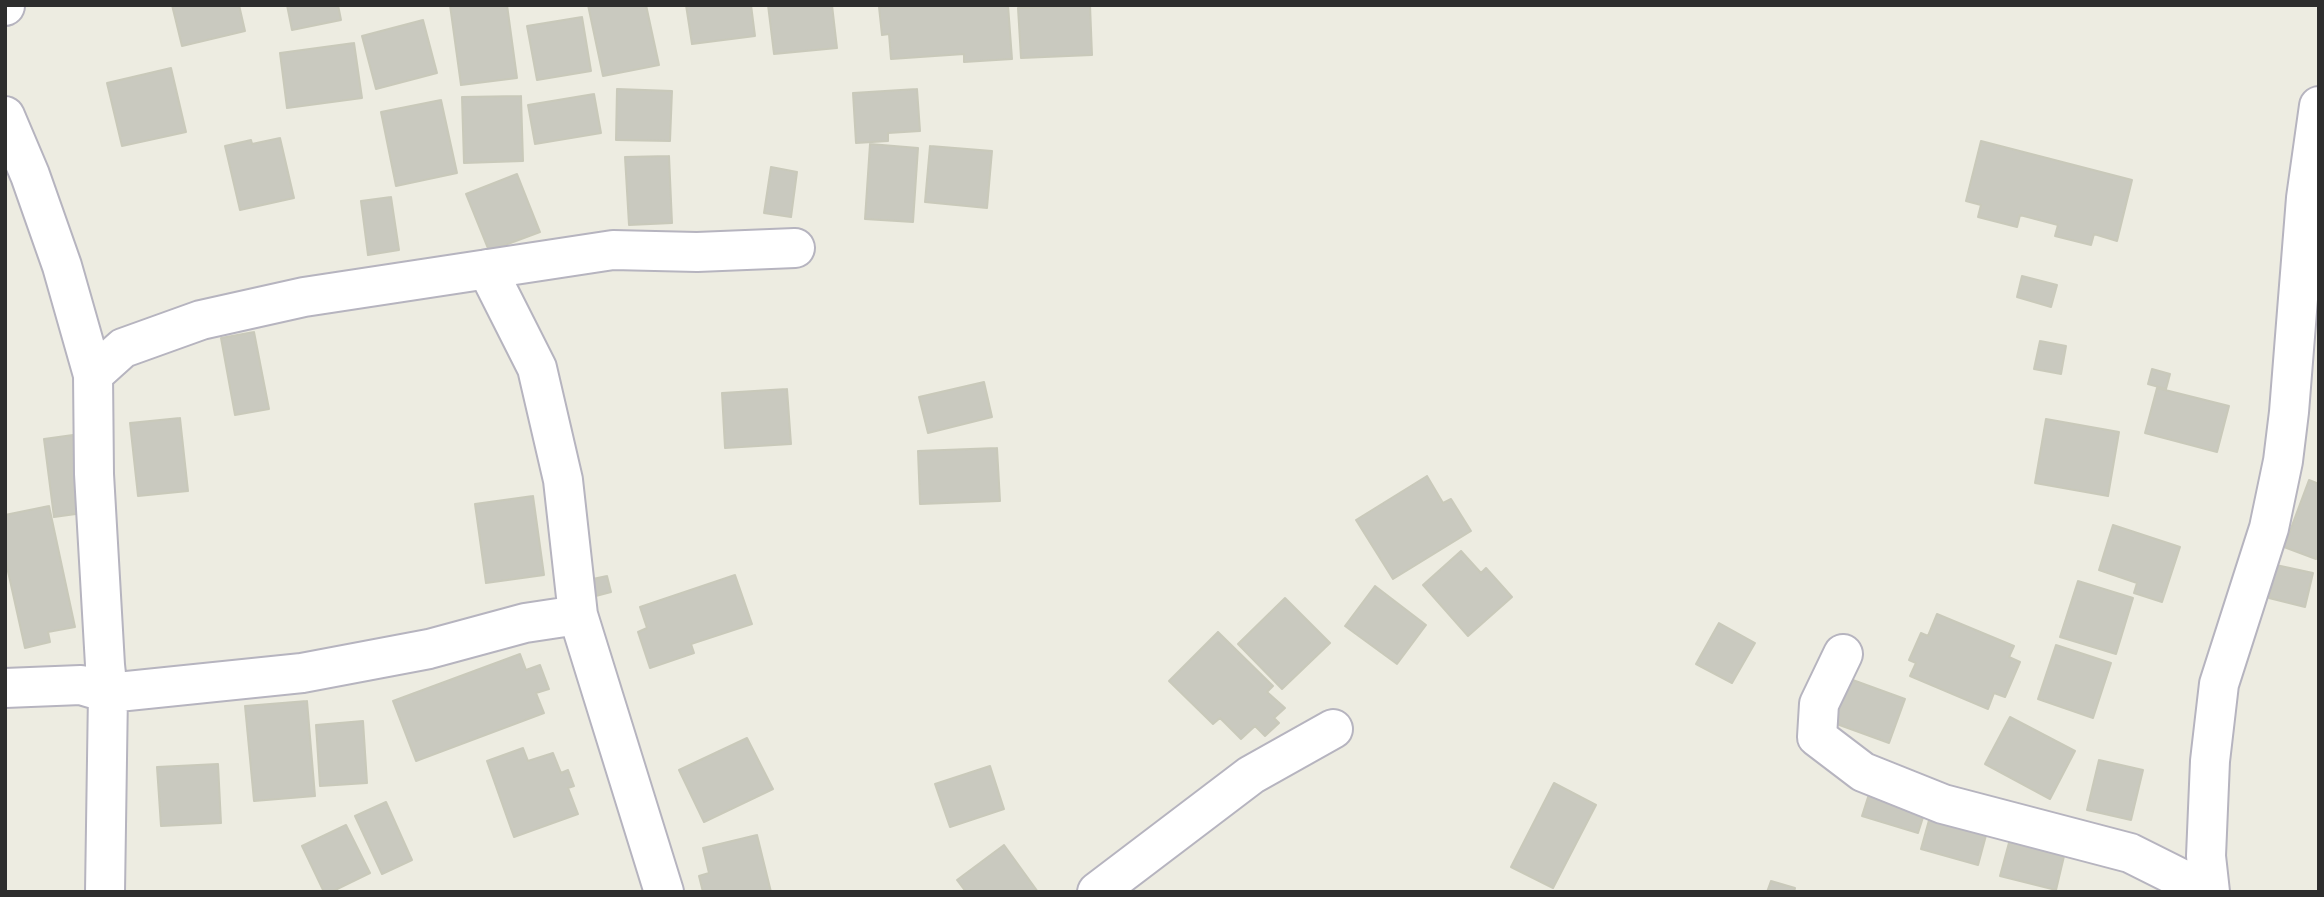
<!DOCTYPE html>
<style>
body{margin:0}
#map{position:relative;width:2324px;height:897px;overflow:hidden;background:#edece1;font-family:"Sofia Sans Condensed",sans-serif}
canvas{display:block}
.frame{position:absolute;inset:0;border:7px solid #2d2d2d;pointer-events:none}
</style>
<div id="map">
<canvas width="2324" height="897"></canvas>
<div class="frame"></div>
</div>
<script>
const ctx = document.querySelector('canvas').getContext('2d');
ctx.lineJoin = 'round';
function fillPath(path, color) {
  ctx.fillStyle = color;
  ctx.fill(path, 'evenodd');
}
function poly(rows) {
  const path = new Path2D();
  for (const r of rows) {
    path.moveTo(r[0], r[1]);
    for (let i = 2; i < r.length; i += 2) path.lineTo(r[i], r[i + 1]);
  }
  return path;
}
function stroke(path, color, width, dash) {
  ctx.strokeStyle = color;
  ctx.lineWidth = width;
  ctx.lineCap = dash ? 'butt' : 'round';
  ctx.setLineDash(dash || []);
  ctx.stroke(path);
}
const building = poly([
 [172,5,239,5,245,31,182,46,172,5],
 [287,5,338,5,341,20,292,30,287,5],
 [450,5,507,5,517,78,461,85,450,5],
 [588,5,646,5,659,65,603,76,588,5],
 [686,5,751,5,755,36,692,44,686,5],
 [768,5,832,5,837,48,774,54,768,5],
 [901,5,1008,5,1012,59,964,62,964,54,891,59,889,34,882,35,879,7,901,5],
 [1090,5,1092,55,1021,58,1018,8,1090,5],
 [582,17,591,71,537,80,527,26,582,17],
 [423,20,437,73,376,89,362,36,423,20],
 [354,43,362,98,287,108,280,53,354,43],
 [171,68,186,132,122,146,107,83,171,68],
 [617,89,672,91,670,141,616,140,617,89],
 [917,89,920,131,888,133,888,141,856,143,853,93,917,89],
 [594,94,601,133,535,144,528,105,594,94],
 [521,96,523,161,464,163,462,97,521,96],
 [441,100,457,173,396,186,381,112,441,100],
 [280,138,294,198,240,210,225,146,251,140,252,144,280,138],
 [1981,141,2132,180,2117,241,2094,234,2091,245,2055,236,2058,225,2020,215,2017,227,1978,217,1981,205,1966,201,1981,141],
 [870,144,918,148,913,222,865,219,870,144],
 [930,146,992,151,987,208,925,202,930,146],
 [669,156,672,223,629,225,625,157,669,156],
 [771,167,797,172,791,217,764,213,771,167],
 [517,174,540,232,489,251,466,194,517,174],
 [391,197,399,250,368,255,361,201,391,197],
 [2022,276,2057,285,2051,307,2017,297,2022,276],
 [254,332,269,409,235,415,221,338,254,332],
 [2040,341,2066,346,2061,374,2034,369,2040,341],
 [2152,369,2170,374,2166,389,2148,384,2152,369],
 [984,382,992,417,928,433,919,397,984,382],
 [2157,388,2229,406,2217,452,2145,433,2157,388],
 [787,389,791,444,725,448,722,393,787,389],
 [180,418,188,491,138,496,130,423,180,418],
 [2046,419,2119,432,2108,496,2035,483,2046,419],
 [73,435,83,513,54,517,44,439,73,435],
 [997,448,1000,501,920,504,918,451,997,448],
 [1427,476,1443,503,1451,499,1471,531,1393,579,1356,520,1427,476],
 [2309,480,2319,484,2319,553,2316,559,2284,547,2309,480],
 [533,496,544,575,486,583,475,504,533,496],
 [49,506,75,627,48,632,50,642,25,648,5,558,5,515,49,506],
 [2113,525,2180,547,2162,602,2134,593,2137,583,2099,570,2113,525],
 [1461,551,1481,573,1486,568,1512,597,1468,636,1423,585,1461,551],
 [2276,565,2313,573,2305,607,2269,598,2276,565],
 [735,575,752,624,691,644,694,653,650,668,638,632,647,628,640,607,735,575],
 [607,576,611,592,592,597,588,580,607,576],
 [2078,581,2133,598,2116,654,2060,637,2078,581],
 [1375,586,1426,625,1397,664,1345,626,1375,586],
 [1285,598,1330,643,1282,689,1238,644,1285,598],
 [1937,614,2014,646,2009,657,2020,662,2005,697,1994,693,1988,709,1910,676,1916,663,1909,660,1921,633,1928,636,1937,614],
 [1719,623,1755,643,1732,683,1696,664,1719,623],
 [1218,632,1273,686,1267,692,1285,708,1274,718,1279,723,1265,736,1255,726,1241,739,1220,718,1213,724,1169,681,1218,632],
 [2056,645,2111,663,2093,718,2038,699,2056,645],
 [520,654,526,670,540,665,549,689,536,693,544,713,416,761,393,701,520,654],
 [1850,679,1905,699,1889,743,1834,723,1850,679],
 [307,701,315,796,254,801,245,706,307,701],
 [2010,717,2075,751,2050,799,1985,764,2010,717],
 [363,721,367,783,320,786,316,725,363,721],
 [747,738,773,789,704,822,679,770,747,738],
 [523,748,528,761,553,753,561,773,568,770,574,786,568,788,578,814,514,837,487,761,523,748],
 [2099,760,2143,770,2131,820,2087,810,2099,760],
 [218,764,221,823,161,826,157,767,218,764],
 [990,766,1004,809,950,827,935,784,990,766],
 [1554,783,1596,805,1553,888,1511,867,1554,783],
 [1870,791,1926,808,1918,833,1862,816,1870,791],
 [386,802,412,860,382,874,355,816,386,802],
 [1931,813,1988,828,1978,865,1921,849,1931,813],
 [346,825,370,873,331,892,324,892,302,846,346,825],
 [757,835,771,892,703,892,699,876,709,873,703,848,757,835],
 [2010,839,2065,852,2056,890,2000,876,2010,839],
 [1004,845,1038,892,966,892,957,880,1004,845],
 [1771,881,1795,888,1794,892,1767,892,1771,881]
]);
fillPath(building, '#c9c9bf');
stroke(building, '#c9c9ba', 2);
const minor = poly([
 [5,6,5,5],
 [5,116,30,175,62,266,93,375,94,474,105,665,108,693,81,685,5,688],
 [487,269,537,368,563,480,578,615],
 [93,375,123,348,201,320,304,297,613,250,697,252,795,248],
 [1843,654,1819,704,1817,737,1863,772,1943,804,2130,853,2208,892],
 [105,892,108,693,302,673,429,649,525,623,578,615,664,892],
 [1097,892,1251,775,1333,729],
 [2210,892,2206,856,2210,761,2219,684,2269,528,2283,461,2289,412,2306,198,2319,106]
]);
stroke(minor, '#b6b4bf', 42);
stroke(minor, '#fff', 38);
</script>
